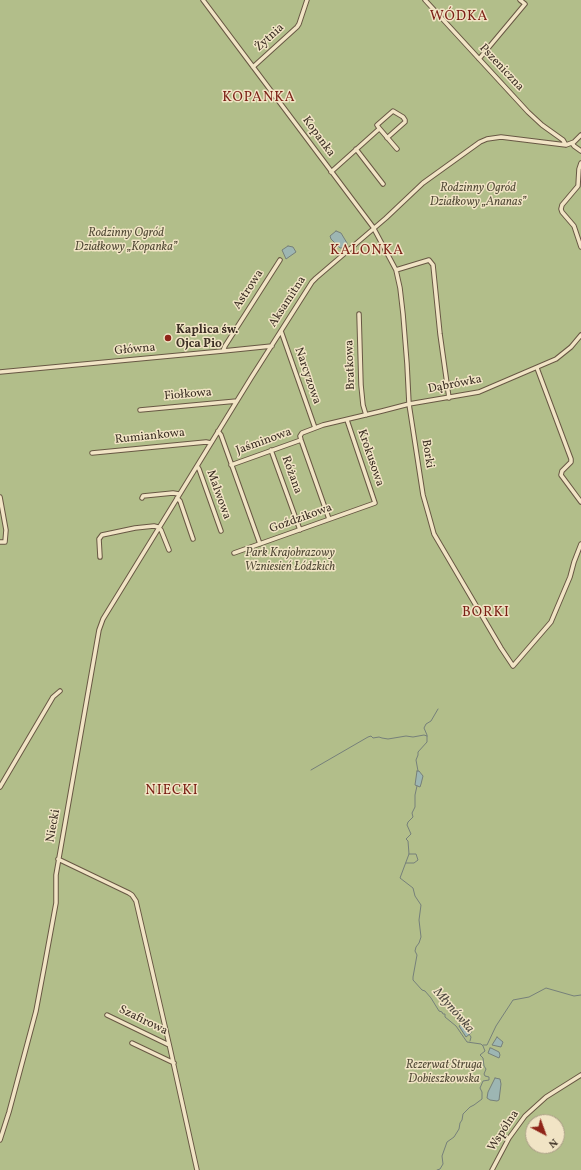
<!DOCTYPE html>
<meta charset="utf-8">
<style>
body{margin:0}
#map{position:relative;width:581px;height:1170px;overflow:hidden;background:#ead5a6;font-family:Vollkorn,serif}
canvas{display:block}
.north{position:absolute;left:525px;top:1114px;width:40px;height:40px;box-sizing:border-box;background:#f1e4c5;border:1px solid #a99c85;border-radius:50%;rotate:139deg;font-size:11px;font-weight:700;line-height:16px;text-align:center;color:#3c2f24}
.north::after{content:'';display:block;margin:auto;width:14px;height:18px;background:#8f2418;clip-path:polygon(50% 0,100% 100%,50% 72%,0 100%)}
</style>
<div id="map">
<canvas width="581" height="1170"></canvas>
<div class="north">N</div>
</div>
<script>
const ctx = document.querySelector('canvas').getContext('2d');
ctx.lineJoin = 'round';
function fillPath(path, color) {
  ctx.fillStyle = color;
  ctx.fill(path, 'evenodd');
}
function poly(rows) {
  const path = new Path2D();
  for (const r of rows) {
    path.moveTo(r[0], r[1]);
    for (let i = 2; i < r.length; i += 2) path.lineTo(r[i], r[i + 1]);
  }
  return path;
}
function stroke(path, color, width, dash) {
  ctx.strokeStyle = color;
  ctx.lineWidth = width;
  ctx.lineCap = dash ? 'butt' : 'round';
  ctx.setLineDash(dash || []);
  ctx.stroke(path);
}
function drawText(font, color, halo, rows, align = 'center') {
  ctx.font = font + ' Vollkorn,serif';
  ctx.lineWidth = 3;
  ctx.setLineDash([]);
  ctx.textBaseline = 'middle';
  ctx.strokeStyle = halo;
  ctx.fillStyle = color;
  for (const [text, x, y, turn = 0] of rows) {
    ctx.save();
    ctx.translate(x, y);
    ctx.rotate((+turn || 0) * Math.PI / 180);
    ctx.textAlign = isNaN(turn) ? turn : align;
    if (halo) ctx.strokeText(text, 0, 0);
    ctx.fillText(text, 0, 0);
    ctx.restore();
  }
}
fillPath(poly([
 [0,0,581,0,581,1170,0,1170],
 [533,1122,557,1122,557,1146,533,1146]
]), '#b2be8a');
const water = poly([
 [336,231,341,233,347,243,347,245,343,248,340,248,331,239,330,236,336,231],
 [288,246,293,247,296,252,286,259,282,250,288,246],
 [417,771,419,771,423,776,421,784,420,787,415,785,417,771],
 [461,1025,471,1031,471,1033,466,1037,459,1026,461,1025],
 [497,1037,503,1042,501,1047,492,1045,497,1037],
 [490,1048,491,1048,499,1052,500,1055,499,1058,488,1053,490,1048],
 [495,1078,500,1079,501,1084,499,1100,497,1101,490,1100,487,1098,488,1092,495,1078]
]);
fillPath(water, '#9db6b3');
stroke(water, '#76807a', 1);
stroke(poly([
 [311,770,368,737,371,736,373,738,379,737,382,738,388,739,406,736,413,737,424,735,427,736],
 [418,771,416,760,418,755,418,752,427,742,427,735,424,728,426,724,431,721,438,709],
 [417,786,415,795,415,807,412,813,413,817,408,822,407,825,411,834,406,839,408,841,409,854,400,878,413,888,415,896,421,905,419,920,421,937,419,943,416,947,415,951,417,955,413,977,413,980,422,990,425,991,431,998,439,1011,442,1012,443,1014,445,1014,445,1017,456,1026,467,1042,481,1044,483,1046,485,1051,480,1055,483,1058,484,1066,486,1069,484,1074,485,1076,489,1077,489,1080,483,1081,480,1088,482,1092,482,1099,474,1105,470,1107,463,1114,462,1120,460,1123,459,1129,454,1137,447,1142,442,1156,443,1164,440,1169,437,1170],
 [406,863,414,863,418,860,416,854,409,854],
 [469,1034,471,1037,470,1041],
 [483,1045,487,1045,496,1026,513,1000,529,997,546,988,574,996,581,995]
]), '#76807a', 1);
const minor = poly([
 [203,0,373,227,396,270,400,288,403,314,407,364,409,404,423,495,429,516,434,534,501,648,513,666,551,622,570,577,574,562,581,544],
 [425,0,528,112,542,125,563,140,566,145],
 [479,59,525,4,520,0],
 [253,67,297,27,299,24,307,0],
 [387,138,405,122,405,120,403,117,393,111,377,125,379,128,397,149],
 [572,143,574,146,581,151],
 [356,149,383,184],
 [581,163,579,169,578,186,562,205,561,209,562,212,574,226,581,247],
 [331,172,379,129],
 [396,270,429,260,433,265,440,334,449,398],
 [359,314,361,385,363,405,366,415],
 [281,331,315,428],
 [223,351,225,346,280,260],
 [537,368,571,459,571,462,562,471,561,475,581,502],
 [0,372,223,351,272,346],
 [140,410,237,401],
 [218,431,221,435,260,544],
 [271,450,300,530],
 [92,453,206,442,211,443],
 [231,465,301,440],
 [197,466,199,469,221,531],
 [0,497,6,530,5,542,0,542],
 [142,498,143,496,173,493,179,494],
 [177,498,180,501,193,539],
 [329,519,301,440,300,436,302,433,323,425,382,411,409,404,479,392,556,359,571,347,581,335],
 [234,553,375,503,347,420],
 [100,557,99,539,102,535,135,528,154,526,158,527,161,530,169,550],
 [0,787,53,697,60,691],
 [58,859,129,893,132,895,136,901,170,1048,197,1170],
 [107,1015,169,1045],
 [132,1043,174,1063],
 [0,1140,9,1112,36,1011,45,963,56,903,56,875,99,630,103,619,251,378,312,282,316,278,386,218,423,183,480,142,487,139,501,137,566,145,574,142,581,135],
 [492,1170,509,1138,525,1116,546,1097,581,1075]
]);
stroke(minor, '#685844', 5.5);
stroke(minor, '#f1e4c5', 3.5);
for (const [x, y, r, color] of [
 [168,338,4,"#8f2418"]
]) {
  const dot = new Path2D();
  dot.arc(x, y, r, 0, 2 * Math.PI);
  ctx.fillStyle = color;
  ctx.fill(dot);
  stroke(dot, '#f1e4c5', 1.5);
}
drawText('12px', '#3c2f24', '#f1e4c5', [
 ["Żytnia",270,38,-42],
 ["Pszeniczna",501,68,47],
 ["Kopanka",318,137,54],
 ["Astrowa",249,290,-57],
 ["Aksamitna",288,302,-57],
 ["Główna",135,350,-5],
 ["Bratkowa",351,365,-92],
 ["Narcyzowa",307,376,71],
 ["Dąbrówka",455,385,-11],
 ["Fiołkowa",188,395,-5],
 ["Rumiankowa",150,437,-6],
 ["Jaśminowa",264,442,-20],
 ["Borki",427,454,81],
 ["Krokusowa",370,458,71],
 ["Różana",291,475,70],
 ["Malwowa",218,495,70],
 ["Goździkowa",301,519,-20],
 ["Niecki",54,826,-80],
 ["Szafirowa",143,1021,26],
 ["Wspólna",504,1131,-57]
]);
drawText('italic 12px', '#544c38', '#f1e4c5', [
 ["Rodzinny Ogród",478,189],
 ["Działkowy „Ananas”",478,203],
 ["Rodzinny Ogród",126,234],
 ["Działkowy „Kopanka”",126,248],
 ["Park Krajobrazowy",290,554],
 ["Wzniesień Łódzkich",290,568],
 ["Rezerwat Struga",444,1066],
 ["Dobieszkowska",444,1080]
]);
drawText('bold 12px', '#3c2f24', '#f1e4c5', [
 ["Kaplica św.",176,331],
 ["Ojca Pio",176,345]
], 'left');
drawText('italic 13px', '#4f4a41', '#f1e4c5', [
 ["Młynówka",453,1011,49]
]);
ctx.letterSpacing = '1px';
drawText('14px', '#7a1f14', '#f1e4c5', [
 ["WÓDKA",459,17],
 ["KOPANKA",259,98],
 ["KALONKA",367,251],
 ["BORKI",486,613],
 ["NIECKI",172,791]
]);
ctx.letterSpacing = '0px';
</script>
